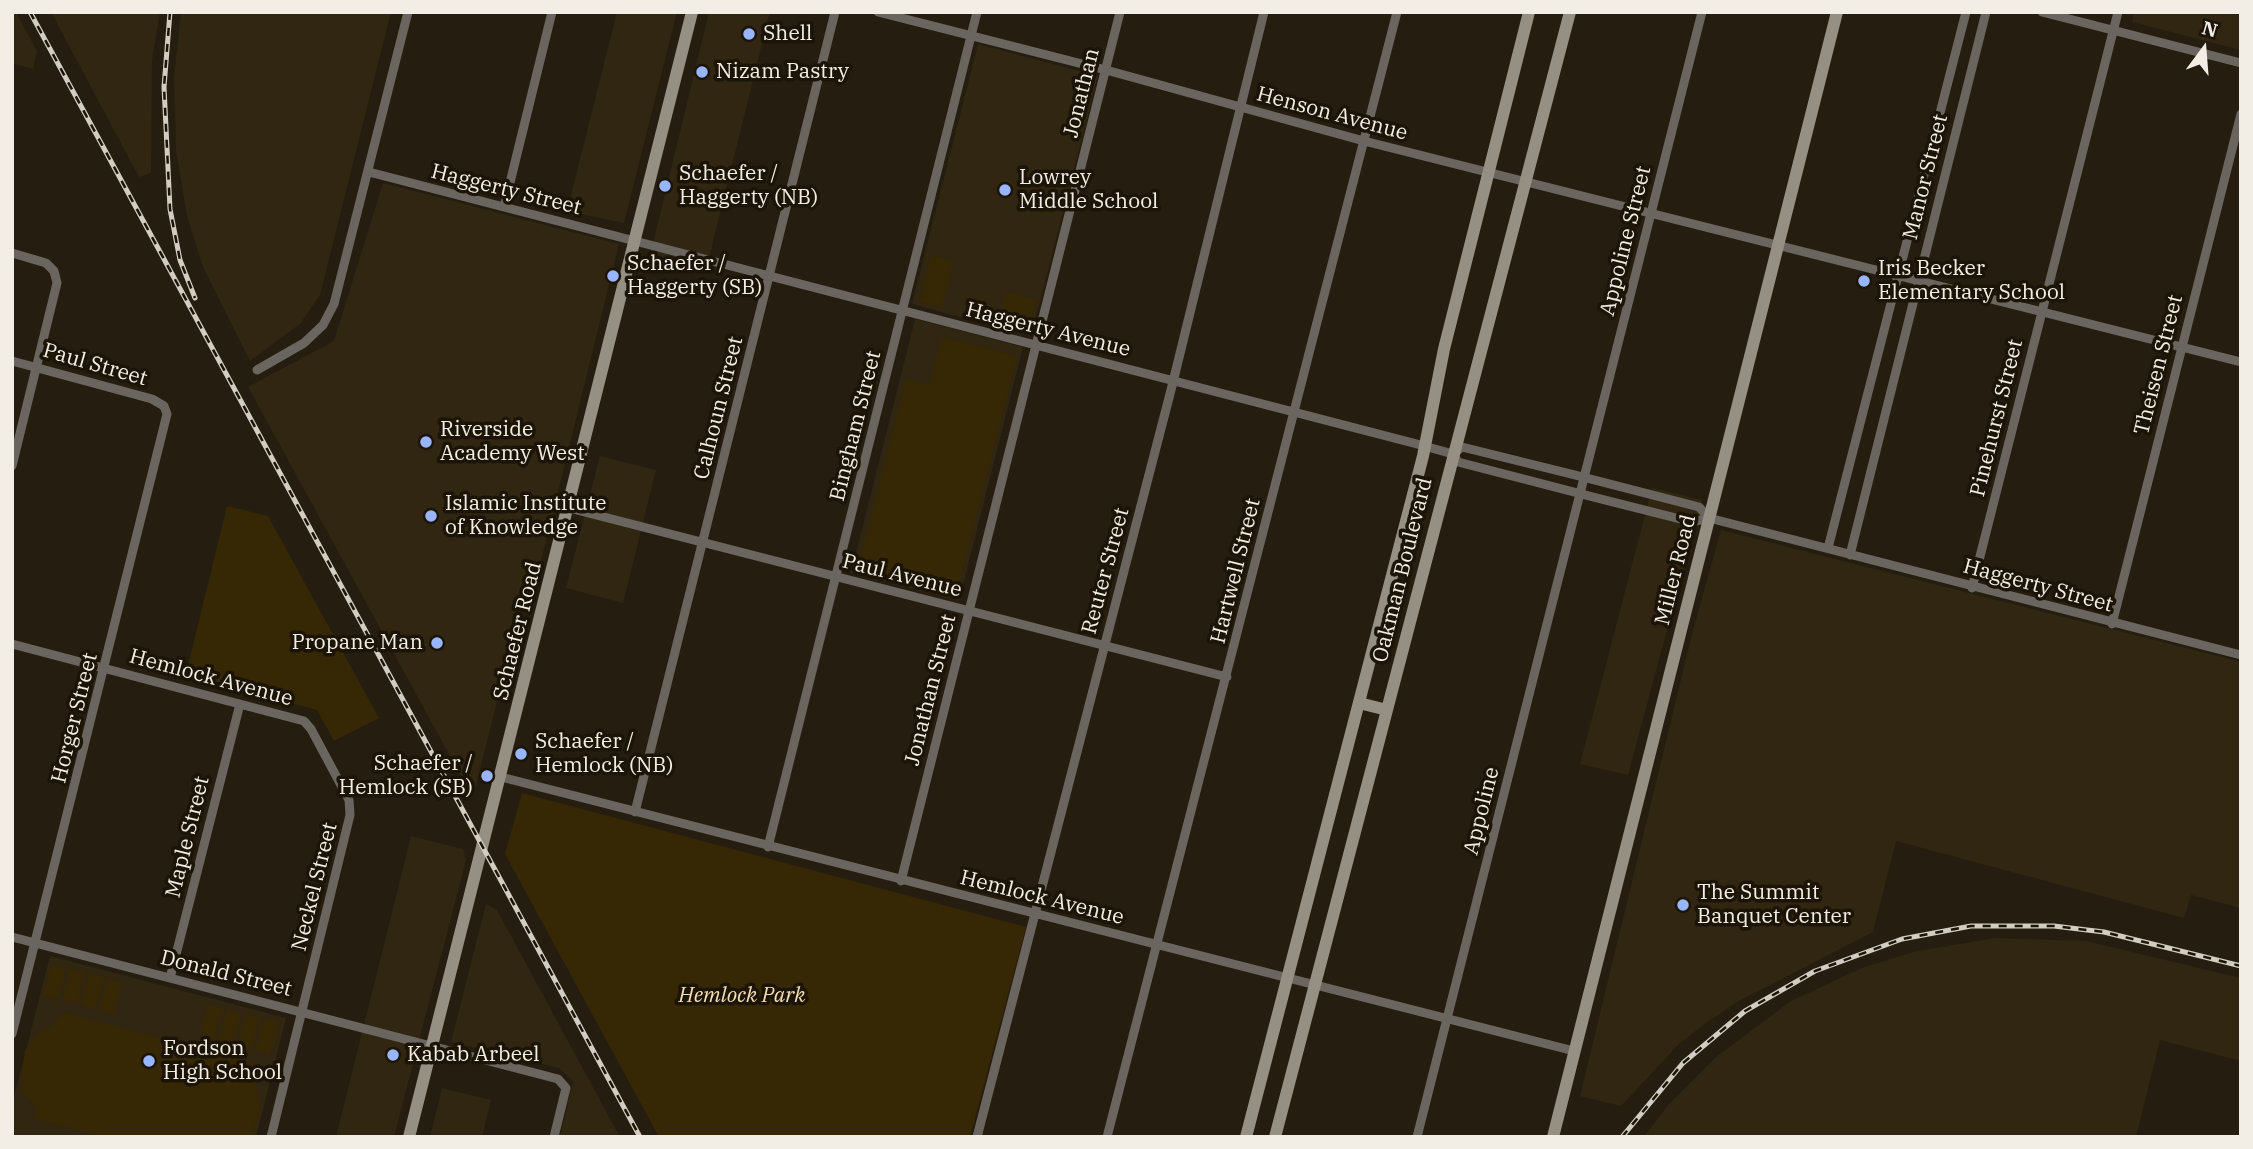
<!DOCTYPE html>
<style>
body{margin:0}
#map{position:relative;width:2253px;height:1149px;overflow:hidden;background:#251e10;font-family:"IBM Plex Serif",serif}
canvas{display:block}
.frame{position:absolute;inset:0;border:14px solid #f3eee5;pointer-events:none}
.north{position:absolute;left:2169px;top:14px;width:70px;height:70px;-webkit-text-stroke:5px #1c1507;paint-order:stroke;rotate:16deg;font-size:19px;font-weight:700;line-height:28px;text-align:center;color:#f3eee5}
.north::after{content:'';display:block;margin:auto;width:24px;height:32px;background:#f3eee5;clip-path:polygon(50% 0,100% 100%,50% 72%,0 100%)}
</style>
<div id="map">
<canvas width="2253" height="1149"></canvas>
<div class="frame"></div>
<div class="north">N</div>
</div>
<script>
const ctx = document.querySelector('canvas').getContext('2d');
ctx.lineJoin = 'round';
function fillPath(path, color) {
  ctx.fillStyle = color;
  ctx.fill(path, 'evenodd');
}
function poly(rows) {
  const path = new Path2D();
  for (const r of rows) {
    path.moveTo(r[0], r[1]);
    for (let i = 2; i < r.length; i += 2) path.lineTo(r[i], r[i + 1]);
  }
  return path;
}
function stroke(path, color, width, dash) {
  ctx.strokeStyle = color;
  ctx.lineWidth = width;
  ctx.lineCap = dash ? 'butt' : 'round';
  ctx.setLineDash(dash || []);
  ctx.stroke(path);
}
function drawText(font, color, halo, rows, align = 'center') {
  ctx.font = font + ' "IBM Plex Serif",serif';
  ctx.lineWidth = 7;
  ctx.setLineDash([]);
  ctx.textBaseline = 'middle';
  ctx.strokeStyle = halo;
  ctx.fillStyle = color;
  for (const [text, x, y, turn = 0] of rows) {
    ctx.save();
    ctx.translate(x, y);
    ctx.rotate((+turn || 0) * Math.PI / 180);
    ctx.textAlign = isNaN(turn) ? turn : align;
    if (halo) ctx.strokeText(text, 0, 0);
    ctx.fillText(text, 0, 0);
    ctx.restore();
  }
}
fillPath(poly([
 [12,12,16,12,37,51,33,69,12,63],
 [51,12,160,12,152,60,151,173,139,177],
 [181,12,391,12,320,295,300,324,250,361,203,267,187,216,176,150,174,78],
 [617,12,677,12,624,223,567,211],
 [709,12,770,12,706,270,650,256],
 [2134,12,2241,12,2241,50,2132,22],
 [978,44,1098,76,1031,336,912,304],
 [383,183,619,244,539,569,531,567,475,789,467,787,248,387,334,341],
 [915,319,1023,347,959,601,851,573],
 [600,456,656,470,623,603,566,588],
 [1652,488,1702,500,1628,775,1580,764],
 [1721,530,2241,662,2241,908,2191,895,2184,918,1896,841,1873,932,1739,1001,1706,1023,1679,1044,1621,1106,1580,1096,1692,634],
 [411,836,463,849,466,860,394,1137,336,1137],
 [486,904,497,910,620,1137,560,1137,573,1081,559,1068,451,1042],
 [1995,938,2086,941,2241,978,2241,1061,2160,1040,2136,1137,1644,1137,1668,1105,1716,1057,1791,1001,1862,968,1913,952],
 [50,956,286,1018,256,1137,12,1137,12,1105],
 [442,1088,491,1100,482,1137,430,1137]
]), '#302611');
fillPath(poly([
 [931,255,953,261,942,308,920,302],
 [1006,292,1036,299,1029,330,998,322],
 [942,337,1017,356,956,595,858,569,906,379,929,385],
 [227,506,268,516,379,718,334,741,317,710,186,674],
 [522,793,1026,927,970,1137,659,1137,505,854],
 [51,964,66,967,58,999,43,995],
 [70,969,85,972,77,1004,62,1000],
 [89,973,104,977,95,1009,81,1005],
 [107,978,122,982,114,1014,99,1010],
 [208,1004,223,1008,214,1039,200,1035],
 [227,1009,241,1013,233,1044,218,1040],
 [62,1012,253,1063,251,1072,247,1072,256,1083,260,1112,251,1137,105,1137,34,1119,37,1110,24,1094,21,1078,25,1051,37,1034,59,1020],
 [245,1014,260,1018,252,1049,237,1045],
 [264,1018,279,1022,270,1054,256,1050]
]), '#362705');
stroke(poly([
 [878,12,1106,70,1364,141,2241,362],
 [2042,12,2241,63],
 [369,172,1417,444,1453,454,1458,462,1597,498,1692,522,1709,518,2241,655],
 [504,207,552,12],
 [12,253,46,263,54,271,57,283,12,466],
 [12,361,152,399,164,406,167,414,12,1034],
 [257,370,304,343,323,325,334,304,408,12],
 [1453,454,1462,447,1575,475,1699,507,1709,518],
 [569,508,1227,677],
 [1828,548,1966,12],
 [1850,555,1986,12],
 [1972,588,2118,12],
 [2112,624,2241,114],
 [12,644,304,721,311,729,349,800,350,815,271,1137],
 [501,777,1574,1051],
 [635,812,835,12],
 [768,847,977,12],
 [901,881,1120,12],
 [12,937,558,1079,566,1088,554,1137],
 [170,978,240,704],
 [977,1137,1171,390,1264,12],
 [1107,1137,1397,12],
 [1417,1137,1702,12]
]), '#6a665f', 9);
stroke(poly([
 [1359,703,1387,710],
 [409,1137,692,12],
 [1246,1137,1423,456,1444,349,1529,12],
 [1275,1137,1570,12],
 [1553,1137,1837,12]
]), '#958f84', 12);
const rail = poly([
 [30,12,640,1137],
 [170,12,164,87,170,209,180,260,195,298],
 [1622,1137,1683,1063,1745,1011,1815,971,1902,939,1971,926,2054,926,2104,932,2241,966]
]);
stroke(rail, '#d2cdc3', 5);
stroke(rail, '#1c1507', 2.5, [8]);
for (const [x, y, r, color] of [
 [749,34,7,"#98b5fd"],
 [702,72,7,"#98b5fd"],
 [665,186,7,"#98b5fd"],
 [1005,190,7,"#98b5fd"],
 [613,276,7,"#98b5fd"],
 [1864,281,7,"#98b5fd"],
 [426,442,7,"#98b5fd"],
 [431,516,7,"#98b5fd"],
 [437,643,7,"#98b5fd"],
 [521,754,7,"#98b5fd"],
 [487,776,7,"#98b5fd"],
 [1683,905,7,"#98b5fd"],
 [393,1055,7,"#98b5fd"],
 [149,1061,7,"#98b5fd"]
]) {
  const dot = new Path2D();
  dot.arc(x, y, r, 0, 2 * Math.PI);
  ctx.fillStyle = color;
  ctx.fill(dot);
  stroke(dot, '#1c1507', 2.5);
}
drawText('21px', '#f3eee5', '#1c1507', [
 ["Shell",763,34],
 ["Nizam Pastry",716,72],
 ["Schaefer /",679,174],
 ["Haggerty (NB)",679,198],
 ["Lowrey",1019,178],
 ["Middle School",1019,202],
 ["Schaefer /",627,264],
 ["Haggerty (SB)",627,288],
 ["Iris Becker",1878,269],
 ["Elementary School",1878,293],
 ["Riverside",440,430],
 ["Academy West",440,454],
 ["Islamic Institute",445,504],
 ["of Knowledge",445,528],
 ["Propane Man",423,643,"right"],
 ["Schaefer /",535,742],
 ["Hemlock (NB)",535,766],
 ["Schaefer /",473,764,"right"],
 ["Hemlock (SB)",473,788,"right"],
 ["The Summit",1697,893],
 ["Banquet Center",1697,917],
 ["Fordson",163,1049],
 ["High School",163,1073],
 ["Kabab Arbeel",407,1055]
], 'left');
drawText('21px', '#f3eee5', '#1c1507', [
 ["Jonathan",1082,93,-76],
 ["Henson Avenue",1332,114,15],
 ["Manor Street",1926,177,-76],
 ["Haggerty Street",506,190,14],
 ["Appoline Street",1626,241,-76],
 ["Haggerty Avenue",1048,330,14],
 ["Paul Street",95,365,16],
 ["Theisen Street",2159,365,-76],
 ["Calhoun Street",719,408,-76],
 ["Pinehurst Street",1997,418,-76],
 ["Bingham Street",856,426,-76],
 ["Oakman Boulevard",1403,570,-76],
 ["Miller Road",1676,570,-76],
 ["Reuter Street",1106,571,-75],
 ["Hartwell Street",1236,571,-76],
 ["Paul Avenue",902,576,14],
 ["Haggerty Street",2038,586,15],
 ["Schaefer Road",518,631,-76],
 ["Hemlock Avenue",211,678,15],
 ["Jonathan Street",931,690,-76],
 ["Horger Street",75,718,-76],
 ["Appoline",1482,811,-76],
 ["Maple Street",188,837,-76],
 ["Neckel Street",315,887,-76],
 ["Hemlock Avenue",1042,898,14],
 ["Donald Street",226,974,14]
]);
drawText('italic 21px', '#f6dfb6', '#1c1507', [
 ["Hemlock Park",742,996]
]);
</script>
